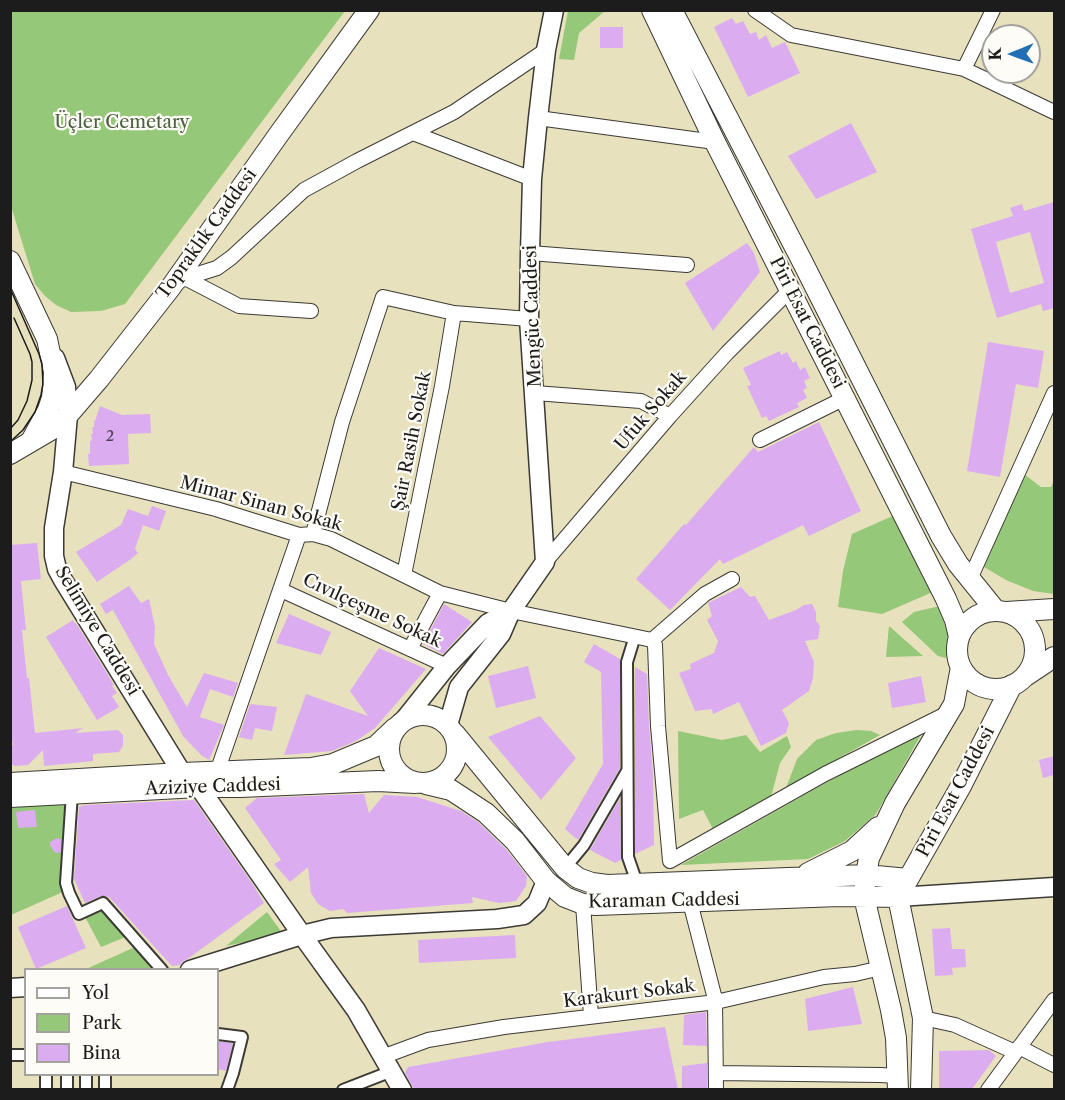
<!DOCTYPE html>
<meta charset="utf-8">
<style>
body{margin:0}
#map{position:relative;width:1065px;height:1100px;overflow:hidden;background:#e8e1be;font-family:"Libre Caslon Text",serif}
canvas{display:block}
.frame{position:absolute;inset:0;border:12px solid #1c1c1c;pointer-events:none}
.legend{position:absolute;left:24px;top:968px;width:195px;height:108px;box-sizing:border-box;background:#fdfcf7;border:2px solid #a3a29f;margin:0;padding:8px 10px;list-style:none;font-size:18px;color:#1c1c1c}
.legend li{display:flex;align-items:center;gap:12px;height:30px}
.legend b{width:30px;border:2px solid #a3a29f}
.north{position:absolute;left:981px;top:24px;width:60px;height:60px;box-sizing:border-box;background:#fdfcf7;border:2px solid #a3a29f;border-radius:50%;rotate:269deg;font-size:16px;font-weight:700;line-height:24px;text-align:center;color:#1c1c1c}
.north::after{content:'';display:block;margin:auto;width:21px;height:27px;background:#1f6fb2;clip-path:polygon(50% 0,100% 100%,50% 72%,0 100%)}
</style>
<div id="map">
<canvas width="1065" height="1100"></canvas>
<div class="frame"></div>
<ul class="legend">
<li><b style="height:8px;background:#fff"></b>Yol</li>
<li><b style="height:16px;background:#95c878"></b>Park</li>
<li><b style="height:16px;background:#dcacf0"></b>Bina</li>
</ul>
<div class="north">K</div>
</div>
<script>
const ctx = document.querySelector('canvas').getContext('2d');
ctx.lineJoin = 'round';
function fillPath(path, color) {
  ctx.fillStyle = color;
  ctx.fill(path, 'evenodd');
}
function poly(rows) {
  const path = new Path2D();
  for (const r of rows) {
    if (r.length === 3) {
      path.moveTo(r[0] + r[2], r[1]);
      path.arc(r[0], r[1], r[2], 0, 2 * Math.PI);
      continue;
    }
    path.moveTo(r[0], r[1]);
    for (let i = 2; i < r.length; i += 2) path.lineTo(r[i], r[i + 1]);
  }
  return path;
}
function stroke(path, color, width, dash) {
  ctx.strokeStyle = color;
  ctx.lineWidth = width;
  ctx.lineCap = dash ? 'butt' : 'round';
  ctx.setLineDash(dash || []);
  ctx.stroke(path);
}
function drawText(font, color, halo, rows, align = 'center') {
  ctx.font = font + ' "Libre Caslon Text",serif';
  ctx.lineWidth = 4.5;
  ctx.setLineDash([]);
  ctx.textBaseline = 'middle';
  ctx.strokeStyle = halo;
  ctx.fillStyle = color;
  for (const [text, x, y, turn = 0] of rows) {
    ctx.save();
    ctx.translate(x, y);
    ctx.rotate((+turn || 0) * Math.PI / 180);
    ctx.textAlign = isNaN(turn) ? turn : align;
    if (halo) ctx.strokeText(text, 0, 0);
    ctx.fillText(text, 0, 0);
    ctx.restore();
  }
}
fillPath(poly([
 [10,11,11,10,345,11,125,304,101,311,71,312,56,305,45,296,35,284,11,206],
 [568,11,605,11,579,33,574,60,559,59],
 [1024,474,1041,487,1051,487,1054,480,1054,594,1033,591,1006,580,984,567],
 [897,514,935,591,882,614,838,607,843,571,852,534],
 [940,606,948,637,948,651,946,658,938,656,902,622,914,612],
 [889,626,923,656,886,657],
 [926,726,876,814,845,841,808,859,681,865],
 [857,730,871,731,880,735,786,788,797,759,816,740,836,733],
 [678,731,722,740,746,735,760,752,787,736,791,747,780,763,771,797,713,829,703,810,679,819],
 [68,803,65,891,11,915,11,808],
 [103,906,128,936,101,947,84,915],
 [267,912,283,934,226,946],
 [135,947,151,969,84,970]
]), '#95c878');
fillPath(poly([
 [732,18,736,24,743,21,750,34,756,32,759,40,766,35,772,48,785,42,800,73,748,97,714,27],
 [600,27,623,27,623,48,600,48],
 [851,123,877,172,816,199,788,156],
 [1054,202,1054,308,1043,311,1041,304,997,318,971,229,1013,216,1010,208,1022,204,1024,211],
 [1030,232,1044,283,1010,293,996,242],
 [747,243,754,253,760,272,713,331,685,283],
 [988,342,1044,351,1038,388,1016,384,1000,477,967,471],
 [780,351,781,355,787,352,793,363,796,361,800,370,805,367,810,378,804,381,807,388,803,390,807,398,797,403,799,407,769,421,766,416,762,418,747,386,751,385,743,368],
 [100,406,122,415,150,414,151,433,128,434,129,464,89,466,88,454,90,454,90,441,92,440,91,434,93,434,92,427,94,427,94,421,95,421],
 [819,422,861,511,809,536,803,525,723,564,720,559,670,610,636,579,684,524,686,525,754,447,758,452],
 [152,506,166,511,159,531,143,525,135,549,138,553,131,559,97,582,76,552,121,525,128,509,148,516],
 [37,543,41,579,21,581,26,630,22,630,27,678,29,678,35,733,83,728,75,733,118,730,123,735,123,746,119,752,93,754,93,761,44,766,43,750,28,765,15,766,10,763,10,747,13,745,10,730,10,545],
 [129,586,141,603,149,599,155,627,154,644,168,675,187,707,204,673,238,683,233,697,210,689,200,717,224,725,209,760,201,755,183,736,113,610,106,614,100,604],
 [741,587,750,597,755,596,769,620,796,610,804,605,812,604,816,612,816,621,820,626,818,639,805,641,814,662,813,678,809,691,782,710,789,723,786,733,761,746,739,702,713,714,712,709,695,711,679,673,691,669,690,664,714,653,718,641,707,620,712,616,708,603],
 [444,604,472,622,443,654,423,644],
 [289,614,331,632,321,655,276,643],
 [73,620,75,624,76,623,97,657,114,685,112,686,117,693,112,696,119,707,97,720,46,637],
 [594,644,620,659,620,768,578,840,565,829,603,764,601,672,584,662],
 [379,648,426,669,375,728,356,741,332,751,284,755,306,694,368,716,350,691],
 [528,666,536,698,496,708,488,676],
 [635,667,647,674,649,726,653,774,654,845,635,854],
 [921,676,926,702,892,708,888,683],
 [250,704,277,707,272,731,255,728,252,740,239,737],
 [540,716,576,758,541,800,488,737],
 [1054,756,1054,775,1043,778,1039,760],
 [364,794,369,813,384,795,417,797,461,811,478,822,506,849,527,876,526,886,516,901,499,903,472,897,473,903,347,913,343,909,330,911,318,904,311,893,308,867,290,882,274,864,281,860,245,808,257,798],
 [620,798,621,860,615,863,590,850],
 [194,800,252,883,264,903,189,958,182,962,180,965,172,966,109,897,101,896,85,903,74,879,79,807,85,805],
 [35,810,37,827,18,828,16,812],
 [57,838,61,839,61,852,57,853,54,852,50,845,50,842],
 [67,906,86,948,36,969,18,927],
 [950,928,952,949,965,949,966,967,952,968,953,975,935,976,932,929],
 [515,935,516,958,419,963,418,940],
 [853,987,862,1024,808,1031,805,999],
 [706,1012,707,1046,683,1045,684,1015],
 [665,1027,678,1089,414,1089,405,1073,408,1067,548,1042],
 [218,1041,233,1043,226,1071,218,1069],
 [989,1050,996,1056,972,1089,939,1089,939,1051],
 [707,1063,707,1089,682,1089,682,1066]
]), '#dcacf0');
const pedestrian = poly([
 [635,636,627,662,628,857,637,883],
 [72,793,66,883,69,893,79,914,103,903,162,970],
 [565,868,584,845,627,771],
 [218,1034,242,1037,233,1073,227,1090],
 [10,1055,26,1055],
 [46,1090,46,1074],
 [67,1090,67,1074],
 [86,1090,86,1074],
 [105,1090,105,1074],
 [343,1090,392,1071]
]);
const minor = poly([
 [755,10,791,35,964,69,1054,112],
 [964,69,993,10],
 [538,118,715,142],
 [413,133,532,179],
 [530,253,687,265],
 [185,278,239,306,311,311],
 [175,284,185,278,217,268,232,257,304,190,357,161,454,112,546,50],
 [535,393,641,401,670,416],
 [760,440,845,398],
 [63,472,216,509,299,535,313,534,331,539,440,593,511,611,652,640,655,645,658,726,670,861,825,774,948,713],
 [313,534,342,422,383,297,454,313,529,319],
 [545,562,670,416,727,353,790,290],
 [404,575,442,386,454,313],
 [970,579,1054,393],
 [281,590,447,666],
 [652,640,705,594,732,579],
 [410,649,440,593],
 [217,772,299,535],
 [690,902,715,999,716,1090],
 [583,904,591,1016],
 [923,1018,955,1025,1015,1052],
 [1019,1047,1054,1065],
 [382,1057,428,1040,504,1027,716,1002,824,977,855,974,881,968],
 [716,1073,880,1075,898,1076],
 [988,1090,1054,1000]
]);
const tertiary = poly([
 [55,358,66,387,68,415,63,472,54,528,54,556,57,569,63,580,182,773],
 [404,720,447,666,488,623,511,611],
 [448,725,459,687,501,634,511,611,545,562,529,319,530,253,532,179,538,118,546,50,554,10],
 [199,787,302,935,356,1010,402,1090],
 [898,897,1054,887],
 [190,970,302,935,331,928,497,919,524,915,537,903,546,881],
 [10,988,26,987]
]);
const secondary = poly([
 [652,10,715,142,946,599,955,620,959,637],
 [672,10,802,261,941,536,958,564,996,611],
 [10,261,47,339,54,372,52,398,48,410,31,441],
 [10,454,56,427,68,415,99,379,171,287,279,134,369,10],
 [996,650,39],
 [1006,612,1054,609],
 [1024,677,1054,657],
 [423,749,34],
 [455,734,565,868,578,878,592,883,607,885,866,875,908,879],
 [10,783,182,773,311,768,333,764,376,746,395,728],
 [426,784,451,790,486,813,515,841,546,881,565,897,583,904,596,905,839,896,898,897],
 [10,797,199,787,240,787,378,781,415,783],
 [808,873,852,851,878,827],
 [902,890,961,786,1012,685],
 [898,897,923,1018,921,1090],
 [898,1090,896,1038,891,1010,864,897,866,875,869,858,895,803,954,704,961,667]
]);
stroke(pedestrian, '#3b3a34', 14);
stroke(minor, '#3b3a34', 16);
stroke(tertiary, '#3b3a34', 21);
stroke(secondary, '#3b3a34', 22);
stroke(pedestrian, '#fff', 10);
stroke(minor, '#fff', 14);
stroke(tertiary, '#fff', 18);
stroke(secondary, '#fff', 20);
stroke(poly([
 [10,288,39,354,42,364,43,384,41,395,35,412,23,430,10,442],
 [10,429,18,420,27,401,32,380,32,362,30,354,14,318]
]), '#1c1c1c', 1.5);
drawText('15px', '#4c4051', null, [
 ["2",110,437]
]);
drawText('18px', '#4c6141', '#fdfcf7', [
 ["Üçler Cemetary",122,123]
]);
drawText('18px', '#1c1c1c', '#fdfcf7', [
 ["Topraklık Caddesi",207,234,-54],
 ["Mengüc Caddesi",533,316,-92],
 ["Piri Esat Caddesi",807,323,63],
 ["Ufuk Sokak",651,411,-49],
 ["Şair Rasih Sokak",412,441,-79],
 ["Mimar Sinan Sokak",261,504,15],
 ["Cıvılçeşme Sokak",372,611,25],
 ["Selimiye Caddesi",97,631,59],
 ["Aziziye Caddesi",213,787,-2],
 ["Piri Esat Caddesi",956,792,-62],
 ["Karaman Caddesi",664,901,-1],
 ["Karakurt Sokak",629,994,-7]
]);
</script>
